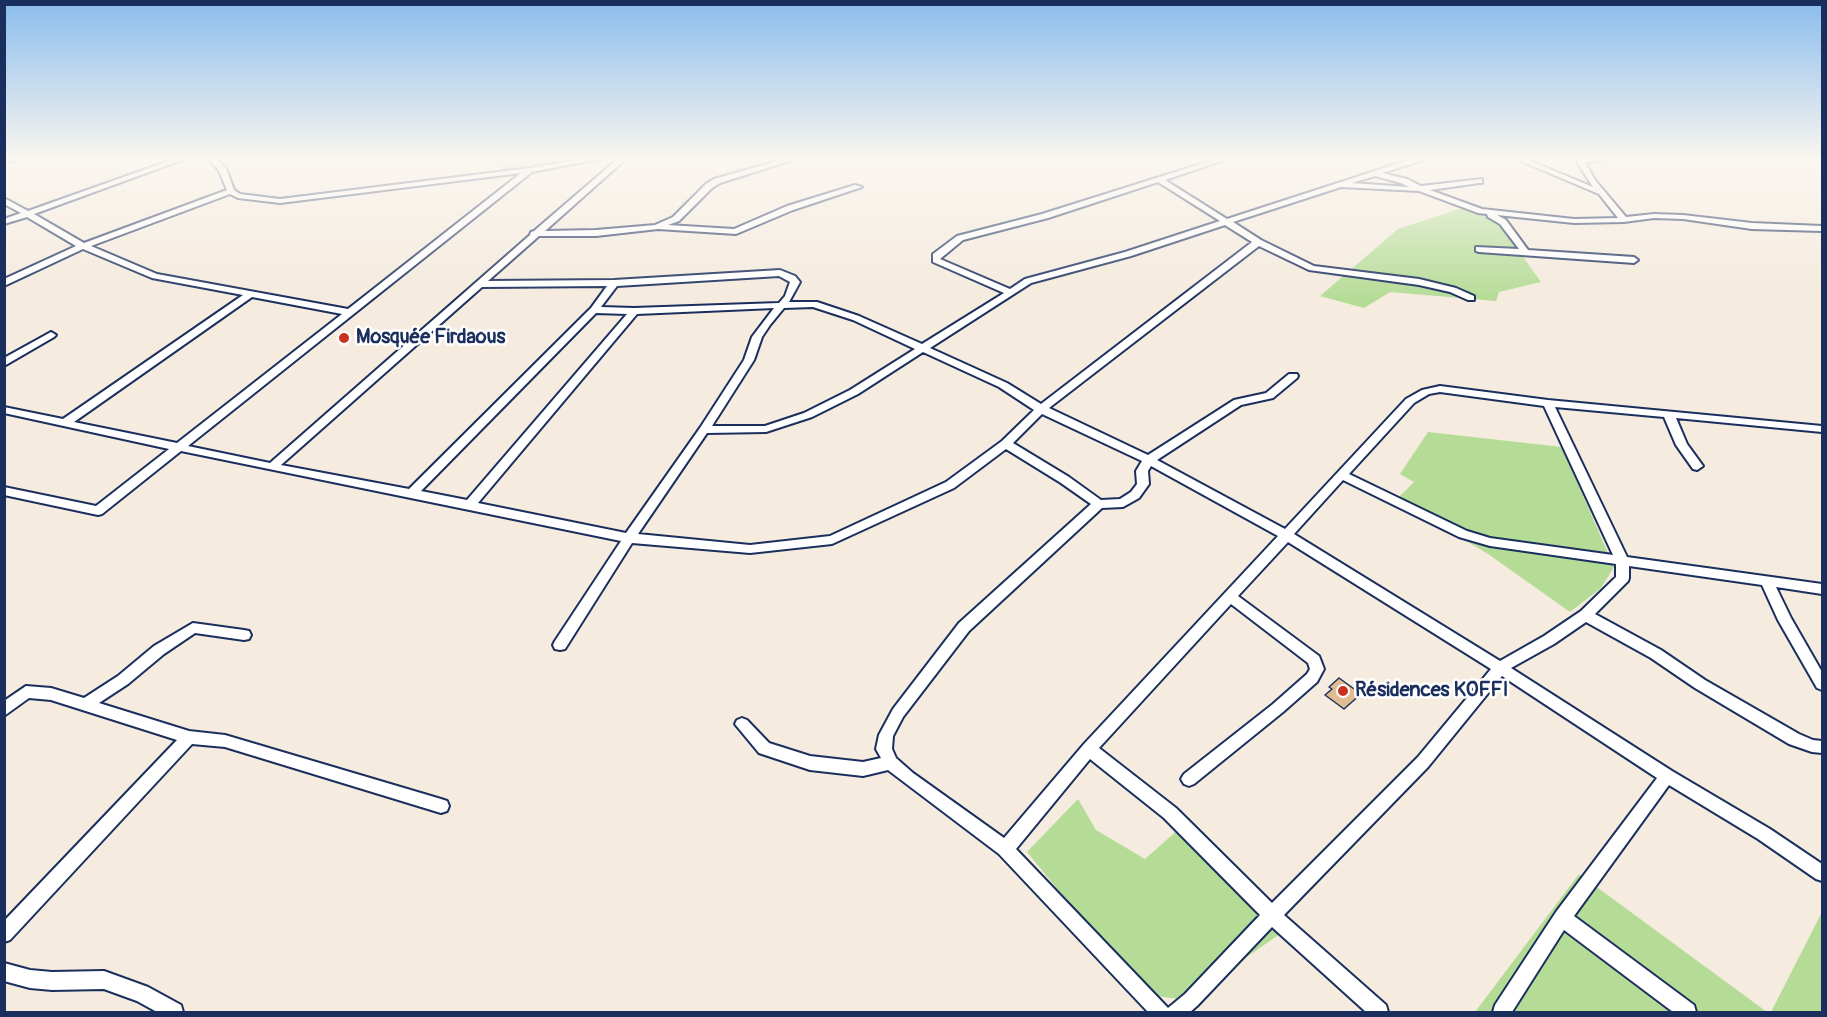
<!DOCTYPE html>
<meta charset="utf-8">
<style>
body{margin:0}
#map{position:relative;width:1827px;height:1017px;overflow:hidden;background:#f5ebde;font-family:Pangolin,sans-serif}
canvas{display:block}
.frame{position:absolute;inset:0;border:6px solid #1b2f5e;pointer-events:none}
</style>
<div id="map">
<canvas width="1827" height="1017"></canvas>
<div class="frame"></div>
</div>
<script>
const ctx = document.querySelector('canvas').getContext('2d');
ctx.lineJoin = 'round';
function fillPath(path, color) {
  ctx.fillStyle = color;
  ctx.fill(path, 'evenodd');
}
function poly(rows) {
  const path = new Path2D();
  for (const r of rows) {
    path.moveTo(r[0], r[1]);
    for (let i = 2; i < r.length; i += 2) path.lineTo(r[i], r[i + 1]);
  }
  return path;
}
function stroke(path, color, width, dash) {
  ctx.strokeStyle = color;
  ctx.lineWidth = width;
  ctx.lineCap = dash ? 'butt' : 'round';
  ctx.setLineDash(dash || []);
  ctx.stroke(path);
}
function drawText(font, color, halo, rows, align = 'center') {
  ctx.font = font + ' Pangolin,sans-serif';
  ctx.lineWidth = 5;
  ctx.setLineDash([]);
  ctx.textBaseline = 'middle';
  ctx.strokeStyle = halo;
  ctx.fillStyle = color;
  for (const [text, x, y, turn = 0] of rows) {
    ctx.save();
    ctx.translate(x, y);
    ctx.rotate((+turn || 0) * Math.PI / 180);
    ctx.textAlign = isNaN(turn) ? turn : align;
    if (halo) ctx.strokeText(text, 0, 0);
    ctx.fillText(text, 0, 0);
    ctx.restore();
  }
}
fillPath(poly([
 [495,157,567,157,578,159,501,172],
 [1465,207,1496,219,1541,282,1499,292,1496,301,1390,292,1364,308,1320,296,1398,229],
 [1428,432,1562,447,1614,567,1601,588,1570,612,1488,554,1397,499,1414,482,1400,474],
 [1078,799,1096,830,1145,859,1180,828,1287,929,1185,1000,1143,994,1027,852],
 [1579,874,1767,1012,1475,1012],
 [1822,912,1822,1012,1771,1012]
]), '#b5dc97');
const building = poly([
 [1339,678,1361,694,1344,709,1325,695,1332,689,1329,687,1339,678]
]);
fillPath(building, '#dfbd91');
stroke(building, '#1b2f5e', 1.5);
const minor = poly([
 [12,157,23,157,4,163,4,159,12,157],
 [180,157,190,157,34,214,84,243,227,190,219,171,207,157,214,157,226,168,234,190,240,194,280,199,530,168,594,157,609,157,532,172,188,446,270,463,530,235,531,232,534,231,620,157,628,157,545,231,596,230,655,225,673,217,706,184,714,179,791,157,802,157,720,183,712,188,679,221,668,225,734,229,787,206,855,185,862,187,793,210,736,234,658,229,596,236,539,236,488,281,614,280,780,270,795,276,800,282,789,302,817,302,859,316,922,344,1004,293,933,262,933,254,957,236,1042,214,1223,157,1233,157,1165,180,1227,219,1418,157,1427,157,1427,159,1382,173,1407,179,1421,186,1482,179,1482,183,1479,183,1430,190,1482,209,1574,219,1618,218,1599,194,1511,157,1521,157,1593,187,1577,162,1579,157,1600,157,1604,159,1603,161,1585,162,1595,180,1626,217,1654,214,1683,215,1752,223,1822,226,1822,231,1752,229,1683,219,1654,218,1624,222,1574,223,1497,215,1506,220,1528,250,1634,257,1638,260,1634,263,1479,252,1476,251,1476,247,1519,249,1500,224,1488,217,1487,214,1478,213,1419,191,1341,187,1233,222,1261,240,1314,266,1419,279,1456,288,1474,296,1474,300,1468,300,1450,292,1419,285,1309,270,1259,246,1049,408,1148,455,1234,400,1266,393,1289,374,1297,374,1298,376,1297,378,1273,398,1241,405,1157,460,1285,529,1406,399,1422,390,1440,386,1548,400,1822,426,1822,432,1676,418,1687,444,1703,466,1697,470,1693,469,1676,445,1664,417,1555,407,1627,557,1822,584,1822,594,1776,587,1791,618,1822,672,1822,690,1817,688,1778,620,1762,585,1629,566,1629,578,1628,581,1595,614,1661,650,1705,680,1799,734,1813,740,1822,741,1822,753,1812,752,1789,744,1695,688,1651,658,1586,622,1554,644,1511,668,1672,771,1770,829,1822,864,1822,881,1816,879,1758,839,1669,785,1574,916,1694,1005,1696,1012,1673,1012,1564,930,1512,1012,1493,1012,1495,1005,1556,912,1657,778,1502,676,1428,767,1284,915,1386,1005,1388,1012,1366,1012,1272,927,1197,1006,1190,1012,1148,1012,999,854,888,770,863,776,810,770,759,753,735,724,737,720,742,718,747,720,769,743,810,756,863,762,881,758,876,749,879,735,893,709,959,623,1091,504,1061,483,1006,449,954,488,832,544,750,553,632,543,565,649,560,650,555,649,553,645,555,641,621,541,181,451,102,514,98,515,4,495,4,487,96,506,169,449,4,413,4,407,63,419,243,295,152,278,83,249,4,286,4,279,76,246,27,217,4,224,4,219,21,213,4,204,4,198,28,211,180,157],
 [521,173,348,309,157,274,91,246,230,194,238,198,280,203,521,173],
 [1375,176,1401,183,1409,187,1352,183,1375,176],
 [1158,182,1220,221,1125,252,1025,279,1010,289,940,259,963,240,1048,218,1158,182],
 [1225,225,1252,242,1041,404,1007,383,930,348,1031,283,1131,256,1225,225],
 [779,276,790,282,785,296,779,303,634,308,601,307,617,286,779,276],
 [607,286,591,308,409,489,281,465,482,287,607,286],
 [252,297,342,314,177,443,74,422,252,297],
 [813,307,853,320,915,349,850,390,804,413,765,426,712,426,754,360,762,337,770,325,784,308,813,307],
 [774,308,752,337,744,360,700,428,626,533,478,503,637,314,774,308],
 [596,313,627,314,467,500,421,491,596,313],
 [923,352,999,387,1034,410,1002,441,946,482,830,536,750,545,638,534,707,433,766,432,812,417,858,394,923,352],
 [1440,392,1544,406,1613,555,1490,538,1467,531,1349,474,1414,403,1429,394,1440,392],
 [1042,414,1142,461,1136,471,1137,484,1131,492,1120,499,1101,500,1069,477,1013,443,1042,414],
 [1151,466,1278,536,1084,744,1004,838,913,773,896,758,892,749,893,736,903,717,969,631,1102,508,1123,507,1139,498,1149,484,1148,471,1151,466],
 [1343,480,1459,537,1490,546,1616,564,1616,577,1581,611,1544,636,1500,661,1294,534,1343,480],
 [1288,542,1491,669,1418,757,1272,903,1176,808,1099,748,1231,604,1308,663,1310,669,1307,674,1273,704,1184,774,1181,779,1184,784,1189,786,1194,784,1283,712,1317,682,1324,669,1319,656,1238,596,1288,542],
 [1090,759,1164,818,1260,915,1185,994,1168,1008,1016,849,1090,759],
 [51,332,56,335,54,337,4,366,4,358,51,332],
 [193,623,244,630,249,631,251,635,249,639,244,640,195,633,164,654,128,684,99,703,189,731,225,735,441,799,447,801,449,806,447,811,441,813,225,747,192,744,10,940,4,942,4,921,177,740,51,700,29,698,4,716,4,701,26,686,51,688,84,698,118,676,154,646,193,623],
 [4,963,30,970,52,972,104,971,148,987,181,1005,183,1012,157,1012,137,1001,104,989,52,990,30,988,4,981,4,963]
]);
stroke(minor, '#1b2f5e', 4);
fillPath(minor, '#fff');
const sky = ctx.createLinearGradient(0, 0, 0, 299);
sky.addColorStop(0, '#89bced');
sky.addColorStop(0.53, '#faf6f0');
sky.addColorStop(1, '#faf6f000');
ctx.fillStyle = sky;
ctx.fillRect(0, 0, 1827, 299);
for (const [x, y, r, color] of [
 [344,338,6,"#c8321e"],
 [1343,691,6,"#c8321e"]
]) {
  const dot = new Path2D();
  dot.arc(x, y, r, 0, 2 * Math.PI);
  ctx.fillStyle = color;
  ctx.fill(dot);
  stroke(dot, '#fff', 2);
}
drawText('bold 20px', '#1b2f5e', '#fff', [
 ["Mosquée Firdaous",356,338],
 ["Résidences KOFFI",1355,691]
], 'left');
</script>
